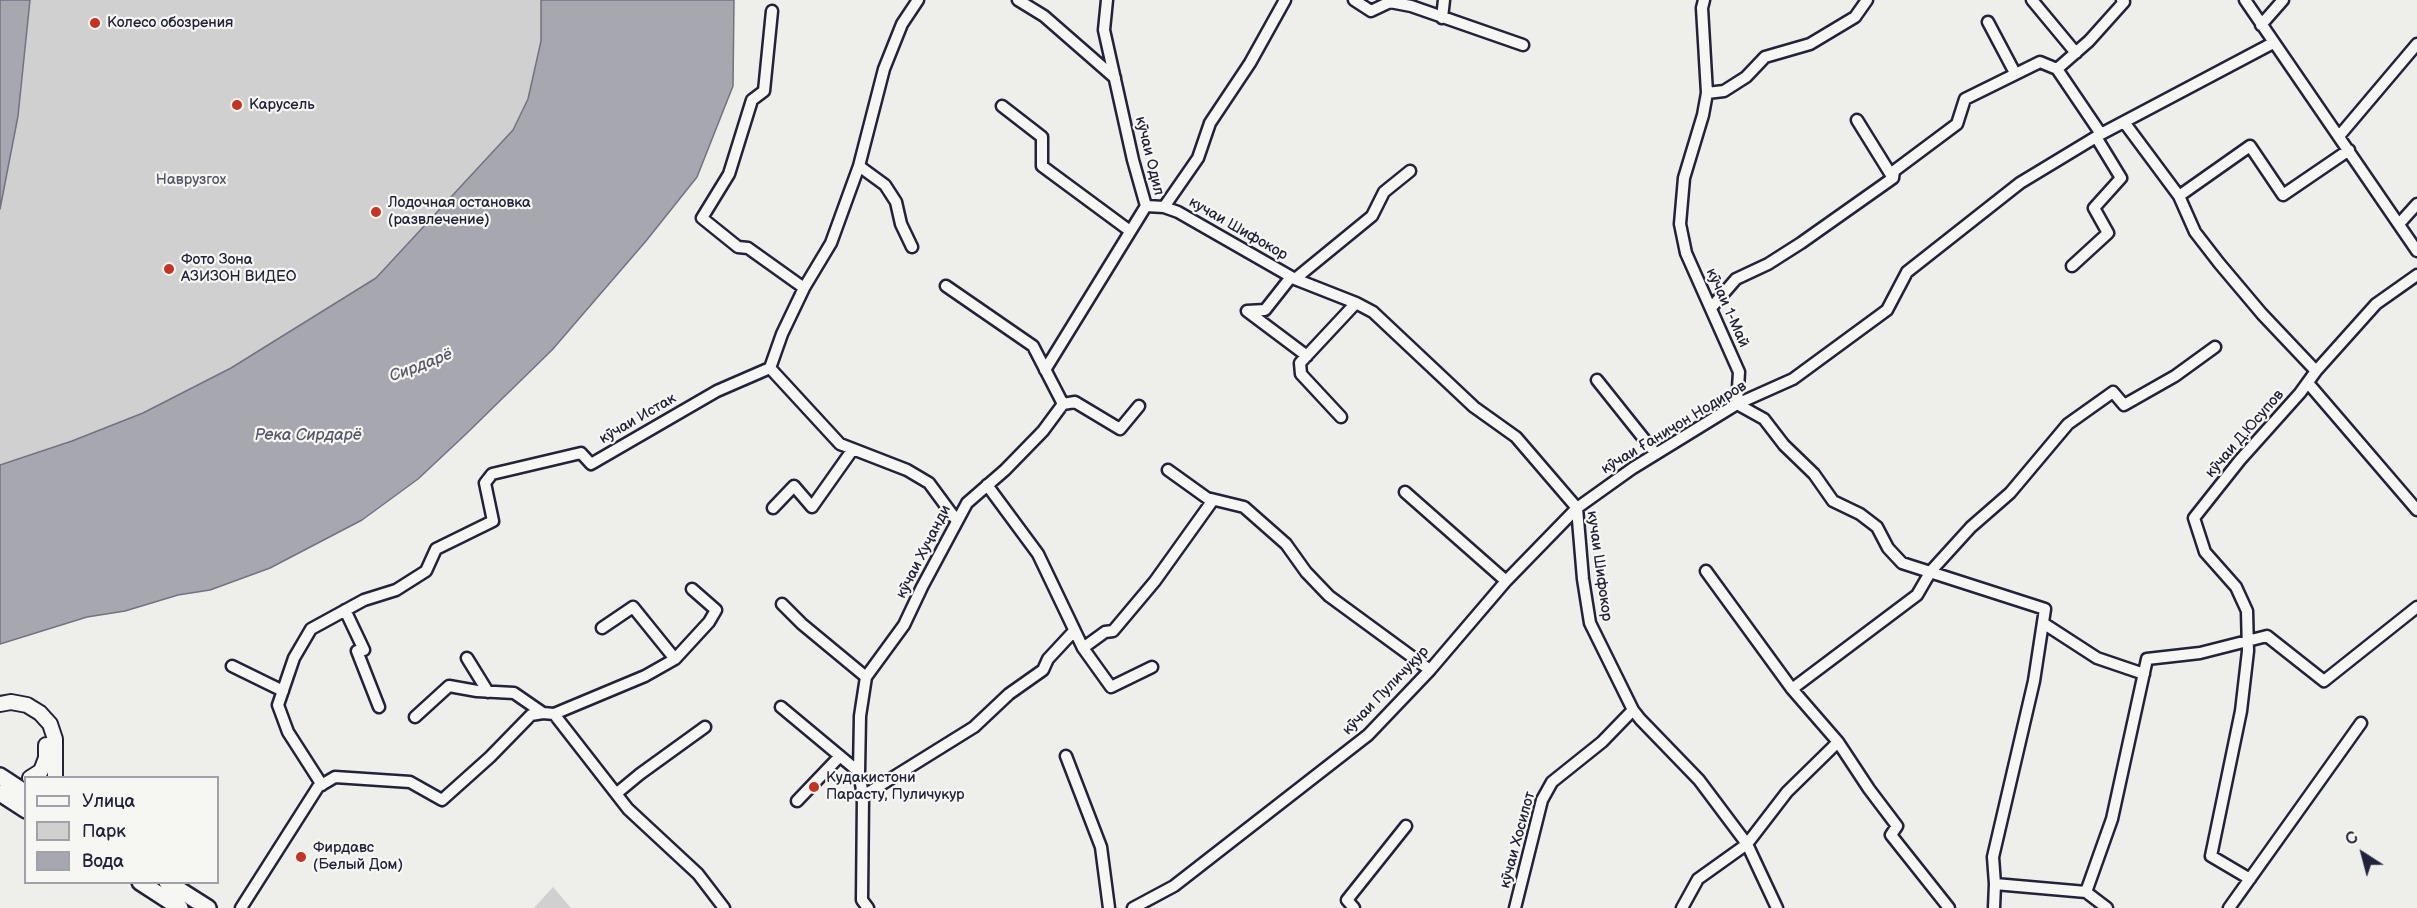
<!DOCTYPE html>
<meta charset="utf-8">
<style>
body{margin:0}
#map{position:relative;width:2417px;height:908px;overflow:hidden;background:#eeeeeb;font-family:"Balsamiq Sans",sans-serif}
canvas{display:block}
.legend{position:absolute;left:24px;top:776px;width:195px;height:108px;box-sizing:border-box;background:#f6f6f2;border:2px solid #a1a1a9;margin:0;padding:8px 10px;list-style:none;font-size:18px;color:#22223b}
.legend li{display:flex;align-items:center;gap:12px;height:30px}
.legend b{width:30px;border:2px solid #a1a1a9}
.north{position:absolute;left:2333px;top:824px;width:60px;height:60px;-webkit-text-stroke:4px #f6f6f2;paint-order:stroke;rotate:324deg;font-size:16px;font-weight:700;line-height:24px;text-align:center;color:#22223b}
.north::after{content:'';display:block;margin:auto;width:21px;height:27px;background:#22223b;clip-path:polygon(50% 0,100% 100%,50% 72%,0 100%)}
</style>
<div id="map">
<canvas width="2417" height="908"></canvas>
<ul class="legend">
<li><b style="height:8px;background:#f6f6f2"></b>Улица</li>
<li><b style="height:16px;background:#d0d0d1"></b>Парк</li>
<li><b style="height:16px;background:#a7a7af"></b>Вода</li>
</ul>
<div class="north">С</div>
</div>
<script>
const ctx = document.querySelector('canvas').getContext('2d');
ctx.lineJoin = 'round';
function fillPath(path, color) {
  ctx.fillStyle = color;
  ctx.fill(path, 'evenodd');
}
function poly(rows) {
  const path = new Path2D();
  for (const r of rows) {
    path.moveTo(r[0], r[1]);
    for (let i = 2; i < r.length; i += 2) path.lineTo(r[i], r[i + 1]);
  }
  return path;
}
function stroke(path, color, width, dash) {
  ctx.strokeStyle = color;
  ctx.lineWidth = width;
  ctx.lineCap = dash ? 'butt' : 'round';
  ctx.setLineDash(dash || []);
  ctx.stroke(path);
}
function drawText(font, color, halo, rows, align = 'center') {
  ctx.font = font + ' "Balsamiq Sans",sans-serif';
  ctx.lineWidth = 4.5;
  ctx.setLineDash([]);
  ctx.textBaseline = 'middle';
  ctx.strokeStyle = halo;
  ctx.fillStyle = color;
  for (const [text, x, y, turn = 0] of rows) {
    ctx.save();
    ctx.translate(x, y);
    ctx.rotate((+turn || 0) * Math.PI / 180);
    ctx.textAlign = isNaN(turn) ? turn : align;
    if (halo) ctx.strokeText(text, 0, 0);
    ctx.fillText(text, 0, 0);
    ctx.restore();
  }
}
fillPath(poly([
 [30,0,541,0,541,41,528,99,513,130,376,278,231,368,143,413,72,441,0,465,0,209,18,116],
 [553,887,571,908,534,908]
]), '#d0d0d1');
const water = poly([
 [0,0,30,0,18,116,0,209,0,0],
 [541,0,734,0,733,86,697,177,646,241,552,350,466,434,418,479,362,520,270,568,210,590,178,595,125,611,87,617,0,644,0,465,72,441,143,413,231,368,376,278,513,130,528,99,541,41,541,0]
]);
fillPath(water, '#a7a7af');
stroke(water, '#727281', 1.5);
const minor = poly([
 [1018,0,1044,16,1115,78],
 [1107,0,1104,30,1133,160,1146,206,1164,207,1178,212,1295,279,1356,303,1373,312,1474,407,1516,437,1577,508,1583,579,1590,623,1633,710,1640,719,1699,780,1747,844,1777,908],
 [1354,0,1371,11,1390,2,1411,6,1523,45],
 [1704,0,1702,8,1707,93,1703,115,1684,178,1680,224,1686,253,1739,372,1737,404],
 [2032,0,2076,53],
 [2245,0,2417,251],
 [772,11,764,91,752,100,729,174,702,218,738,247,748,248,804,288],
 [1442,18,1444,0],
 [1988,22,2015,73],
 [2261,25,2283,0],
 [2057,69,2101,134],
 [1707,93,1724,91,1746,77,1765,57,1810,44,1855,17,1867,0],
 [1002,106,1042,137,1042,166,1130,231],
 [1857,120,1893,178],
 [2124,122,2179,196,2195,232,2219,263,2262,314,2316,371],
 [2340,135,2417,44],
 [859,166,885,185,896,202,901,224,912,247],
 [1893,178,1894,171,1957,124,1965,99,2040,62,2057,69,2089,41,2124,2,2122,0],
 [2179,196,2250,146,2283,195,2349,150],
 [1164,207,1198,158,1210,123,1250,63,1285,0],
 [2399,224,2417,204],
 [2072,266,2108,233,2094,208,2121,178,2096,137],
 [1295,279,1372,216,1384,192,1410,171],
 [1711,308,1736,279,1768,264,1801,243,1893,178],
 [1247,311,1307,356],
 [1247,311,1265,310,1291,277],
 [770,368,840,444,907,470,929,483,957,521],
 [1045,370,1146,206],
 [1597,380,1656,454],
 [2308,383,2417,510],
 [1063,404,1075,402,1120,429,1139,406],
 [1737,404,1764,419,1784,445,1814,474,1833,501,1860,514,1877,527,1888,548,1902,563,2045,609,2034,681,1993,857,1995,884,1994,908],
 [1341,417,1301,374,1300,363,1356,303],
 [1168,470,1207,498,1244,507,1286,544,1306,572,1329,596,1430,670],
 [987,485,1038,554,1083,648,1111,687,1152,667],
 [1405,492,1506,581],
 [773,508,794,486,812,507,853,449],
 [1706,571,1792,689,1838,742,1869,789,1897,826,1891,835,1949,908],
 [782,604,802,624,866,677],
 [345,610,364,650,357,651,379,707],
 [2043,623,2097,658,2144,674],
 [602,628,633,607,675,659],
 [1083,648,1105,632,1113,631,1155,581,1213,500],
 [467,658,488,692],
 [232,666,283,691],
 [1792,689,1917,595,1931,571,1971,527,2010,493,2068,424,2113,392,2124,405,2175,376,2215,347],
 [781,707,859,772],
 [554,714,628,809,698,874,724,908],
 [415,717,449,686,477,691,514,693,543,713],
 [1066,756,1101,847,1109,908],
 [322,785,288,732,278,705,294,658,311,629,364,600,396,590,426,571,436,549,493,521,485,483,492,474,581,453,591,464,717,391,770,368,782,334,804,288,831,243,859,166,884,69,902,24,918,0],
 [617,793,640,774,705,727],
 [863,796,974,727,1009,694,1043,670,1048,659,1074,631],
 [797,801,840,756],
 [2250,879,2211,856,2241,711,2248,651,2247,611,2236,587,2205,552,2194,518,2240,460,2300,393,2316,371,2376,304,2417,275],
 [1995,884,2086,892,2107,908],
 [2086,892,2112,819,2147,659,2200,653,2267,636,2324,681,2417,607],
 [241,908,318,787,335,777,410,782,442,800,490,757,531,715,543,713,554,714,645,676,675,659,709,622,716,610,692,589],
 [868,908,862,900,863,796,859,772,860,716,866,677,904,625,922,587,967,503,1005,470,1043,431,1063,404,1033,346,946,286],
 [1133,908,1174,886,1368,735,1430,670,1506,581,1577,508,1633,468,1737,404,1793,379,1887,310,1907,272,2020,183,2101,134,2273,43],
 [1354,908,1347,900,1406,826],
 [1515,908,1542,800,1552,782,1602,742,1633,710],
 [1682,908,1698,879,1747,844,1787,792,1838,742],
 [2229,908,2361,723]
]);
const major = poly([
 [0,704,11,702,27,705,40,713,50,724,55,739,55,778],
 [30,778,41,771,46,758,46,745]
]);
const highway = poly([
 [0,776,26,793],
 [0,793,26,810],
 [140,882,180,908],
 [167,882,208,908]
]);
stroke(minor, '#22223b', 15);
stroke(major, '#22223b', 18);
stroke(highway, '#22223b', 20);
stroke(minor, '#f6f6f2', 10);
stroke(major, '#f6f6f2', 14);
stroke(highway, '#f6f6f2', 15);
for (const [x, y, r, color] of [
 [95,23,6,"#c8321e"],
 [237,105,6,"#c8321e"],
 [376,212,6,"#c8321e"],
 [169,269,6,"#c8321e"],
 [814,787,6,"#c8321e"],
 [301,857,6,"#c8321e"]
]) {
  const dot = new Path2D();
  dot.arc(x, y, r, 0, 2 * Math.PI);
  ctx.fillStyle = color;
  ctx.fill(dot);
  stroke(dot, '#f6f6f2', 2);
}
drawText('15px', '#22223b', '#f6f6f2', [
 ["Колесо обозрения",107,23],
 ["Карусель",249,105],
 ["Лодочная остановка",388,203],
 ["(развлечение)",388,220],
 ["Фото Зона",181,260],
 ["АЗИЗОН ВИДЕО",181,277],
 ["Кудакистони",826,778],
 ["Парасту, Пуличукур",826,795],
 ["Фирдавс",313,848],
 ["(Белый Дом)",313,865]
], 'left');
drawText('15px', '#22223b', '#f6f6f2', [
 ["кӯчаи Одил",1149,156,76],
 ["кучаи Шифокор",1238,229,30],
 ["кӯчаи 1-Май",1727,308,66],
 ["кӯчаи Истак",638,419,-30],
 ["кӯчаи Ғаниҷон Нодиров",1674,428,-31],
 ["кӯчаи Д.Юсупов",2245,434,-49],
 ["кӯчаи Хуҷанди",924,552,-63],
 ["кучаи Шифокор",1599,566,82],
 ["кӯчаи Пуличуқур",1386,691,-46],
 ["кӯчаи Хосилот",1518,840,-75]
]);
drawText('15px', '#565668', '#f6f6f2', [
 ["Наврузгох",191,180]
]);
drawText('italic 16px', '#575769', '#f6f6f2', [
 ["Сирдарё",421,366,-21],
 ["Река Сирдарё",308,436]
]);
</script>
